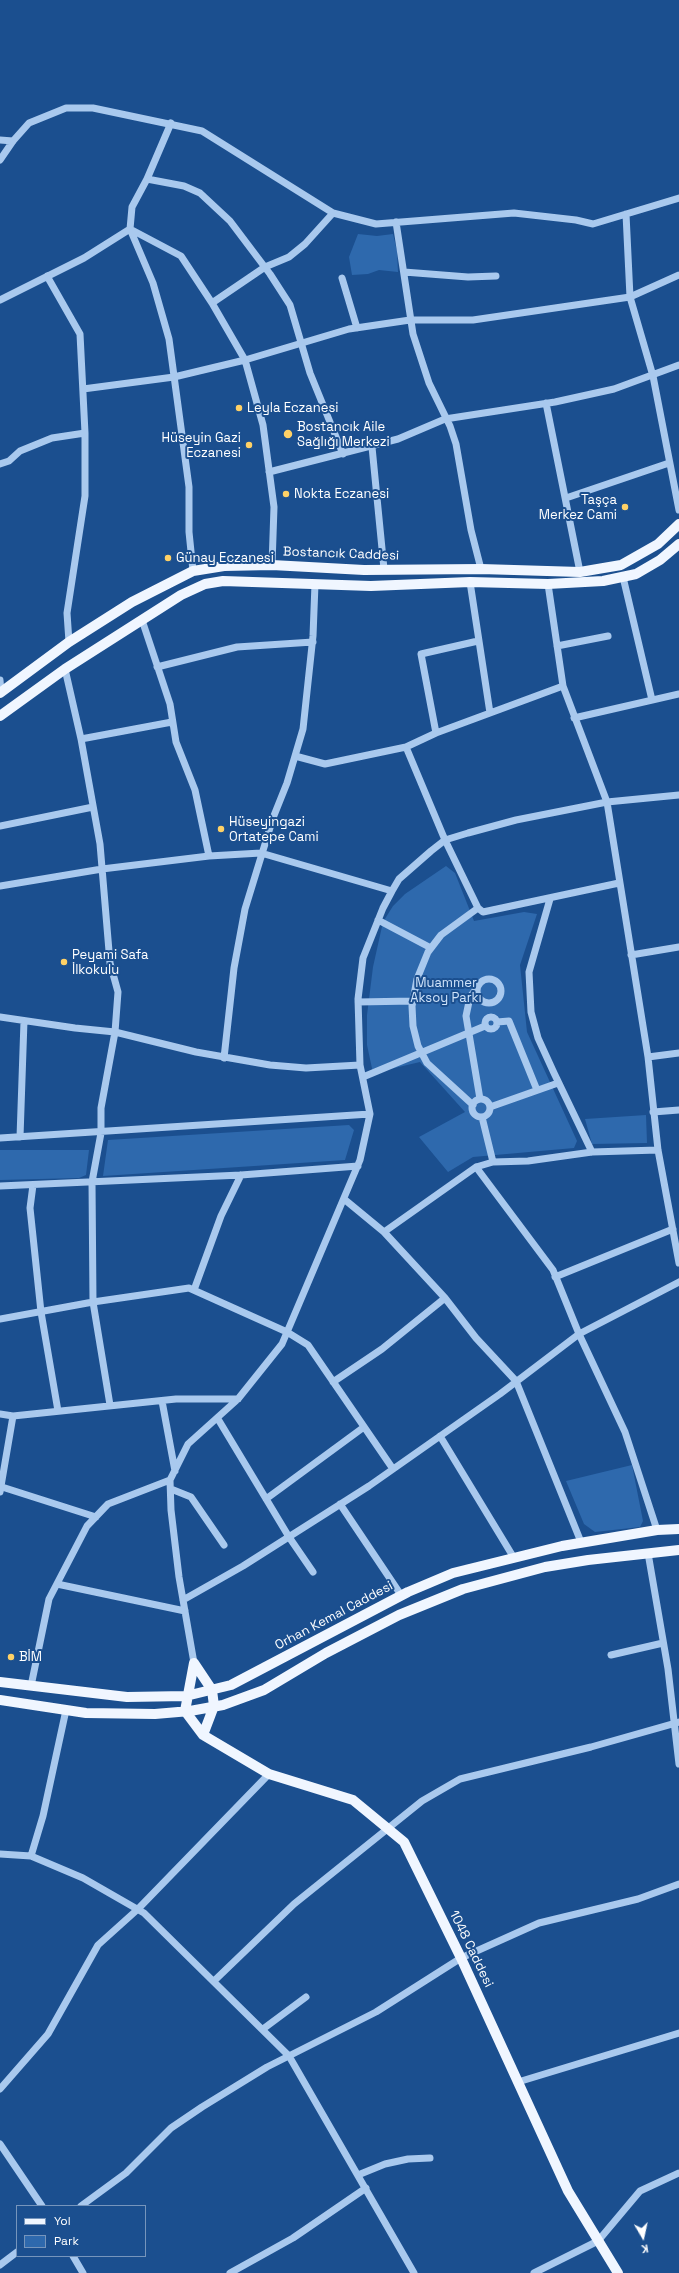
<!DOCTYPE html>
<meta charset="utf-8">
<style>
body{margin:0}
#map{position:relative;width:679px;height:2273px;overflow:hidden;background:#1b4f8f;font-family:"Space Grotesk",sans-serif}
canvas{display:block}
.legend{position:absolute;left:16px;top:2205px;width:130px;height:52px;box-sizing:border-box;background:#1b4f8f;border:1px solid #7695bc;margin:0;padding:5px 7px;list-style:none;font-size:12px;color:#fff}
.legend li{display:flex;align-items:center;gap:8px;height:20px}
.legend b{width:20px;border:1px solid #7695bc}
.north{position:absolute;left:623px;top:2217px;width:40px;height:40px;-webkit-text-stroke:3px #1b4f8f;paint-order:stroke;rotate:171deg;font-size:11px;font-weight:700;line-height:16px;text-align:center;color:#fff}
.north::after{content:'';display:block;margin:auto;width:14px;height:18px;background:#fff;clip-path:polygon(50% 0,100% 100%,50% 72%,0 100%)}
</style>
<div id="map">
<canvas width="679" height="2273"></canvas>
<ul class="legend">
<li><b style="height:5px;background:#f0f6ff"></b>Yol</li>
<li><b style="height:11px;background:#2e69ad"></b>Park</li>
</ul>
<div class="north">K</div>
</div>
<script>
const ctx = document.querySelector('canvas').getContext('2d');
ctx.lineJoin = 'round';
function fillPath(path, color) {
  ctx.fillStyle = color;
  ctx.fill(path, 'evenodd');
}
function poly(rows) {
  const path = new Path2D();
  for (const r of rows) {
    if (r.length === 3) {
      path.moveTo(r[0] + r[2], r[1]);
      path.arc(r[0], r[1], r[2], 0, 2 * Math.PI);
      continue;
    }
    path.moveTo(r[0], r[1]);
    for (let i = 2; i < r.length; i += 2) path.lineTo(r[i], r[i + 1]);
  }
  return path;
}
function stroke(path, color, width, dash) {
  ctx.strokeStyle = color;
  ctx.lineWidth = width;
  ctx.lineCap = dash ? 'butt' : 'round';
  ctx.setLineDash(dash || []);
  ctx.stroke(path);
}
function drawText(font, color, halo, rows, align = 'center') {
  ctx.font = font + ' "Space Grotesk",sans-serif';
  ctx.lineWidth = 4;
  ctx.setLineDash([]);
  ctx.textBaseline = 'middle';
  ctx.strokeStyle = halo;
  ctx.fillStyle = color;
  for (const [text, x, y, turn = 0] of rows) {
    ctx.save();
    ctx.translate(x, y);
    ctx.rotate((+turn || 0) * Math.PI / 180);
    ctx.textAlign = isNaN(turn) ? turn : align;
    if (halo) ctx.strokeText(text, 0, 0);
    ctx.fillText(text, 0, 0);
    ctx.restore();
  }
}
fillPath(poly([
 [358,234,377,236,393,234,397,251,398,272,379,270,368,274,352,275,349,257],
 [446,866,455,873,474,921,524,912,537,914,520,965,527,1032,577,1141,574,1148,473,1157,448,1172,419,1137,465,1112,420,1062,373,1073,367,1045,367,1015,373,967,383,922,393,906,405,894],
 [646,1115,647,1143,592,1144,585,1119],
 [349,1125,354,1130,345,1160,103,1176,108,1140],
 [0,1150,89,1150,86,1175,79,1178,0,1180],
 [632,1465,643,1521,640,1527,595,1532,584,1524,566,1481]
]), '#2e69ad');
stroke(poly([
 [171,123,147,179,132,207,130,229,153,283,169,339,189,487,189,532,193,571],
 [0,140,13,141],
 [0,160,13,141,29,123,66,108,93,108,202,131,333,213,376,224,514,213,576,220,593,224,679,198],
 [147,179,184,186,200,193,230,221,270,274,290,305,310,373,343,454],
 [626,214,630,297,653,376,679,510],
 [396,222,413,334,429,383,450,426,456,444,471,530,481,569],
 [130,229,181,256,212,303,245,360,263,425,274,507,272,565],
 [404,272,468,277,496,276],
 [47,276,80,334,85,433,85,496,67,613,69,642],
 [342,278,357,328],
 [0,300,84,258,130,229],
 [212,303,265,267,289,257,305,244,333,213],
 [83,389,174,377,245,360,349,329,410,320,473,320,630,297,679,275],
 [546,403,580,572],
 [372,447,384,569],
 [0,464,9,461,20,451,52,438,85,433],
 [269,472,398,439,445,419,555,402,614,389,679,365],
 [566,498,669,463],
 [623,577,652,700],
 [470,582,490,713],
 [548,584,563,686,607,802,648,1057,658,1150,679,1263],
 [142,620,170,704,176,742,195,790,209,856],
 [557,646,608,636],
 [157,667,237,647,313,642],
 [65,669,81,739,100,844,110,963,118,992,115,1032,101,1108,101,1133,92,1182,93,1302,110,1405],
 [0,680,1,692],
 [563,686,436,733,406,747,445,840,478,908,483,912,619,883],
 [574,718,679,694],
 [436,733,421,654,478,641],
 [81,739,172,722],
 [295,756,325,764,406,747],
 [0,826,93,807],
 [0,886,102,869,209,856,261,853,392,891],
 [550,899,529,972,531,1012,538,1038,554,1073,592,1152],
 [378,920,431,948],
 [631,955,679,947],
 [489,991,12],
 [477,988,470,997,466,1016,480,1099],
 [358,1002,413,1001],
 [0,1017,75,1028,115,1032,196,1052,270,1065,306,1068,360,1065],
 [491,1023,6],
 [497,1022,509,1021,537,1090],
 [648,1057,679,1053],
 [224,1058,234,968,245,909,273,818,287,783,303,729,313,636,315,584],
 [363,1077,485,1026],
 [481,1108,9],
 [473,1105,427,1063,418,1046,413,1026,412,1006,417,979,428,952,441,935,478,908],
 [490,1107,558,1083],
 [653,1112,679,1110],
 [482,1117,493,1162],
 [20,1137,24,1021],
 [0,1138,370,1114],
 [476,1167,553,1270,579,1334,625,1432,657,1530],
 [33,1185,30,1208,41,1312,58,1411],
 [0,1186,241,1175,358,1166],
 [344,1199,384,1232,445,1298,476,1338,516,1381,581,1542],
 [384,1232,476,1167,493,1162,528,1161,592,1152,658,1150],
 [555,1277,673,1229],
 [194,1290,221,1216,241,1175],
 [0,1319,93,1302,189,1288,287,1332,308,1345,393,1469],
 [333,1382,382,1349,445,1298],
 [162,1401,175,1471],
 [0,1414,13,1416,176,1399,238,1399],
 [218,1419,289,1537,313,1572],
 [440,1436,514,1558],
 [2,1487,96,1517],
 [171,1489,191,1497,224,1545],
 [0,1492,13,1416],
 [266,1499,364,1427],
 [340,1504,401,1595],
 [648,1553,668,1669,679,1764],
 [57,1584,185,1611],
 [183,1600,243,1566,369,1486,500,1394,579,1334,679,1282],
 [611,1655,663,1643],
 [194,1663,179,1577,171,1510,170,1480,188,1444,238,1399,282,1344,360,1160,370,1114,360,1065,358,999,363,958,383,908,392,891,399,879,431,851,445,840,468,833,516,820,607,802,679,795],
 [31,1686,49,1599,87,1526,108,1504,170,1480],
 [0,1854,31,1856,83,1878,144,1913,289,2056,414,2273],
 [31,1856,43,1816,66,1710],
 [214,1981,294,1904,422,1801,460,1779,591,1747,679,1722],
 [263,2029,306,1997],
 [518,2082,679,2033],
 [0,2089,48,2034,98,1945,138,1909,269,1774],
 [0,2144,42,2206],
 [358,2175,385,2164,408,2159,430,2158],
 [81,2206,126,2173,171,2128,202,2107,267,2067,376,2012,461,1958,539,1923,638,1899,679,1884],
 [73,2256,83,2273],
 [0,2265,17,2252],
 [230,2273,293,2238,366,2188],
 [534,2273,598,2241,640,2191,679,2173]
]), '#a9c9ee', 7);
stroke(poly([
 [0,693,69,642,132,602,193,571,224,566,272,565,364,570,481,569,580,572,621,565,658,544,679,524],
 [0,716,65,669,181,595,205,584,223,581,371,586,470,582,548,584,603,581,636,574,660,560,679,544],
 [194,1663,185,1711,203,1735,269,1774,353,1800,404,1842,461,1958,568,2191,618,2273],
 [194,1663,212,1690,214,1706,203,1735],
 [0,1682,127,1697,186,1696,231,1685,408,1592,453,1573,562,1546,657,1530,679,1529],
 [0,1700,86,1713,155,1714,190,1711,223,1705,264,1690,326,1653,399,1615,463,1589,545,1567,588,1560,679,1550]
]), '#f0f6ff', 10);
for (const [x, y, r, color] of [
 [239,408,4,"#ffd166"],
 [288,434,5,"#ffd166"],
 [249,445,4,"#ffd166"],
 [286,494,4,"#ffd166"],
 [625,507,4,"#ffd166"],
 [168,558,4,"#ffd166"],
 [221,829,4,"#ffd166"],
 [64,962,4,"#ffd166"],
 [11,1657,4,"#ffd166"]
]) {
  const dot = new Path2D();
  dot.arc(x, y, r, 0, 2 * Math.PI);
  ctx.fillStyle = color;
  ctx.fill(dot);
  stroke(dot, '#1b4f8f', 1.5);
}
drawText('13px', '#fff', '#1b4f8f', [
 ["Leyla Eczanesi",247,408],
 ["Bostancık Aile",297,427],
 ["Sağlığı Merkezi",297,442],
 ["Hüseyin Gazi",241,438,"right"],
 ["Eczanesi",241,453,"right"],
 ["Nokta Eczanesi",294,494],
 ["Taşça",617,500,"right"],
 ["Merkez Cami",617,515,"right"],
 ["Günay Eczanesi",176,558],
 ["Hüseyingazi",229,822],
 ["Ortatepe Cami",229,837],
 ["Peyami Safa",72,955],
 ["İlkokulu",72,970],
 ["BİM",19,1657]
], 'left');
drawText('13px', '#fff', '#1b4f8f', [
 ["Bostancık Caddesi",341,554,2],
 ["Orhan Kemal Caddesi",334,1616,-28],
 ["1048 Caddesi",471,1949,64]
]);
drawText('13px', '#cfe3fa', '#1b4f8f', [
 ["Muammer",446,983],
 ["Aksoy Parkı",446,998]
]);
</script>
